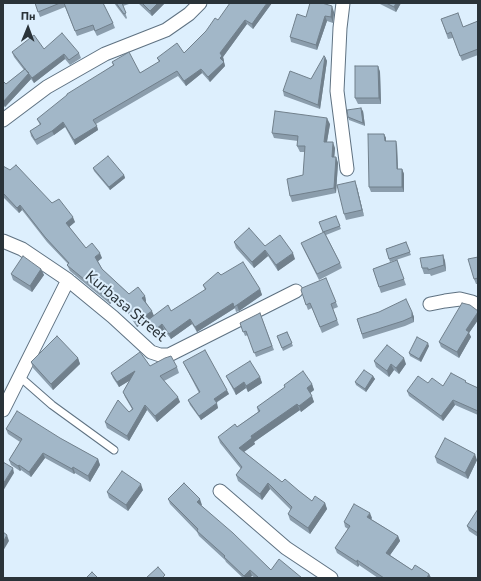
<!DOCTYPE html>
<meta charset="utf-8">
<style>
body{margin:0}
#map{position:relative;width:481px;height:581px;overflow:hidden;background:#ddeffd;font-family:Commissioner,sans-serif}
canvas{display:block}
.frame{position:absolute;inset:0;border:4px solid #2a3339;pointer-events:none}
.north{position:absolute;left:8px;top:8px;width:40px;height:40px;-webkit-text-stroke:3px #ddeffd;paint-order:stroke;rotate:1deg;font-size:11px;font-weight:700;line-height:16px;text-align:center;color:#2a3339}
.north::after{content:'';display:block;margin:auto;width:14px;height:18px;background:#2a3339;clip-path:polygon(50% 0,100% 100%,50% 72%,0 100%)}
</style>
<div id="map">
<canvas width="481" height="581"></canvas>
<div class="frame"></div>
<div class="north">Пн</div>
</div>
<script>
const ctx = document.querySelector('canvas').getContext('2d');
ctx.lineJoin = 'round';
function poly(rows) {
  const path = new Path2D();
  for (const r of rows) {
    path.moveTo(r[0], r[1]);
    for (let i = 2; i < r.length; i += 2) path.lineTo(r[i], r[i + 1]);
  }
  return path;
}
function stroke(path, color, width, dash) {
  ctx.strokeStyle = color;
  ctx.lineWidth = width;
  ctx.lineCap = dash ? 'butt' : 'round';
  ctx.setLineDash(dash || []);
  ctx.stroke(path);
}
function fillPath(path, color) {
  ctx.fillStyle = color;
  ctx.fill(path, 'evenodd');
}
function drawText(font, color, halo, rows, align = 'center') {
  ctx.font = font + ' Commissioner,sans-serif';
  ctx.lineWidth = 4;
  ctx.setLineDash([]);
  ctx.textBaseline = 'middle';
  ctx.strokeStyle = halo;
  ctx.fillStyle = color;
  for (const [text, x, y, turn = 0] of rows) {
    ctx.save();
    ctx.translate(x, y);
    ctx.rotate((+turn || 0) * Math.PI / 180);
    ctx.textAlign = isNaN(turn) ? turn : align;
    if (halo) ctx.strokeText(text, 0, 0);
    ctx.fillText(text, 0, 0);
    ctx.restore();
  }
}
const service = poly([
 [20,377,52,405,114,450]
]);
const minor = poly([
 [343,3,340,28,337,91,347,169],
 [3,120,47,87,105,54,166,30,189,14,200,3],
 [3,241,22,249,68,280,113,317,151,352,160,355,169,355,296,291],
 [430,304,445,301,460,299,472,302,478,305],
 [3,410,68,280],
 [220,491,286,548,331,578]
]);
stroke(service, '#5f7282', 9);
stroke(minor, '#5f7282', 15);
stroke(service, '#fff', 7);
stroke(minor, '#fff', 13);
fillPath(poly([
 [35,3,103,3,113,23,115,28,97,36,94,30,77,36,65,7,40,17],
 [114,3,132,3,123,6,127,18,126,19],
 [138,3,165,3,152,16],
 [272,3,253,29,247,24,223,57,224,61,224,62,225,66,210,82,202,73,186,86,178,76,96,124,98,130,75,145,65,127,54,135,37,145,31,136,30,131,40,125,37,119,113,65,112,62,140,73,159,62,157,58,184,53,218,20],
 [378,3,401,3,396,12],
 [334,12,333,23,327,21,317,50,291,42,290,37,306,17],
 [441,19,463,27,478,21,478,55,462,61,453,38,448,39],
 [44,49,79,53,81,58,70,65,65,59,34,83,31,79,5,107,3,105,3,81,6,84,24,70,14,57,12,52],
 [325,57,327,61,320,109,284,96,283,91,311,79],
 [378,66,380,72,381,104,358,104,355,98],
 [363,111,365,126,349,120,348,117],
 [330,124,327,142,335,148,334,157,336,157,338,163,336,193,292,202,290,196,303,175,305,152,300,152,297,146,298,141,274,138,272,133],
 [384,134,386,138,386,141,397,145,398,169,402,169,404,174,404,192,371,192,369,187],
 [3,166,52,203,75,222,69,227,86,248,102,258,98,261,102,269,129,294,145,296,146,301,146,302,154,316,171,311,205,290,203,285,221,275,260,289,262,295,239,311,236,312,235,308,197,332,192,324,171,339,164,330,157,335,150,325,148,320,137,327,121,303,117,307,112,302,110,304,70,271,67,265,68,264,47,242,22,210,19,213,3,197],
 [93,168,124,175,125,178,110,190,94,171],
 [357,187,364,216,346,220,344,214],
 [336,216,341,229,326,235,340,263,342,268,319,280,303,248,301,243,323,233],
 [234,242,265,246,295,259,278,271,268,256,254,268,236,248],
 [406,242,411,255,390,262,386,249],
 [443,255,445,261,446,271,431,276,430,274,424,274,422,268],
 [478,257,478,284,476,284,474,279],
 [397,260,406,285,381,293,373,269],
 [41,269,44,275,32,292,13,280,11,274],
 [326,278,338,307,333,309,339,325,322,333,312,308,308,310,301,290],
 [478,311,478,320,469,333,471,337,459,358,441,347,439,342],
 [412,312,414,317,414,322,405,326,363,339,357,319],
 [260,313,274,350,256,357,248,335,245,336,240,323],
 [287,332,293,346,283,351,277,336],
 [429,346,421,362,410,356,409,353],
 [78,358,80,364,53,390,33,368,31,362],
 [374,361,406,364,399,374,394,370,389,377,376,367],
 [183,362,229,394,216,403,218,408,201,420,190,405,188,400,199,393,185,366],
 [150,366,177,367,179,373,164,381,180,402,157,422,147,410,129,441,107,428,105,422,129,412,132,409,125,397,123,392,129,381,119,387,113,378,111,373],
 [226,376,260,377,262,383,248,392,246,388,236,395,229,382],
 [373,376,375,379,366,392,356,385,355,382],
 [428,383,443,386,467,383,478,388,478,415,455,405,443,421,409,396,407,391],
 [312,384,314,390,310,393,314,402,301,412,300,410,254,442,255,444,244,452,282,482,299,491,312,501,325,503,327,509,310,534,290,520,288,514,291,510,270,489,262,500,238,481,236,475,241,469,220,443,218,437,237,427,258,412,257,407,285,388,284,385],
 [6,429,61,439,98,459,100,465,90,482,75,473,74,474,45,458,31,477,21,470,20,471,11,465,9,460,20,442,8,434],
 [435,457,477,460,468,479,437,463],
 [143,490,128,511,109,498,107,492],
 [168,499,202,505,201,505,271,570,302,578,255,578,252,576,249,578,243,578,226,562,225,560,199,536,197,532,170,504],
 [478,509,478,537,469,531,467,526],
 [372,518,371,519,398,536,400,541,390,555,412,570,429,574,431,578,378,578,359,565,358,567,337,553,335,548,348,529,345,527,344,522]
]), '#8b9dac');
fillPath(poly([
 [158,3,165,3,152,16,150,11],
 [267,3,272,3,253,29,252,24],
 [396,3,401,3,396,12,394,7],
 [332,6,334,12,333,23,331,17],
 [325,16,327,21,317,50,316,45],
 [245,20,247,24,223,57,224,61,222,63,220,58,220,53],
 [64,54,65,59,34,83,32,78],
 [325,57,327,61,320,109,318,105],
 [224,62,225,66,210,82,208,77],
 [378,66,380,72,381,104,379,98],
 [201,69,202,73,186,86,184,81],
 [29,73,31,79,5,107,3,102],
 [361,108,363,111,365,126,363,123],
 [327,118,330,124,326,147,324,142],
 [63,122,65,127,54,135,52,131],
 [97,126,98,130,75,145,74,140],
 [384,134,386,138,386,146,385,141],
 [396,141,397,145,398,174,397,169],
 [333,142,335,148,334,162,332,157],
 [336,157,338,163,336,193,334,188],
 [402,169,404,174,404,192,402,187],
 [124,175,125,178,110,190,109,187],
 [355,181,357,187,364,216,362,210],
 [20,205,22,210,19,213,17,208],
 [73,217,75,222,68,228,66,223],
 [265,250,268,256,254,268,252,262],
 [100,253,102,258,97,262,95,257],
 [293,253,295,259,278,271,276,265],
 [443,255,445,261,446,271,444,265],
 [41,269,44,275,32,292,30,286],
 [260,289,262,295,239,311,237,305],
 [145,296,146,301,144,303,142,298],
 [110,297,112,302,110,304,108,299],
 [119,298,121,303,117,307,115,302],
 [233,303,235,308,197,332,195,327],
 [152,311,154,316,137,327,136,322],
 [412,312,414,317,414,322,412,317],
 [478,312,478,320,469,333,471,337,459,358,457,352,466,330],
 [190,319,192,324,171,339,169,334],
 [162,324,164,330,157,335,155,330],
 [428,343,429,346,421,362,419,359],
 [78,358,80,364,53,390,51,384],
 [404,358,406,364,399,374,396,368],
 [391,364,394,370,389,377,387,371],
 [135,371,137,376,119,387,117,382],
 [373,376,375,379,366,392,365,389],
 [260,377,262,383,248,392,246,386],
 [244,382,246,388,236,395,234,389],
 [312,384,314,390,309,394,307,388],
 [227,390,229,394,215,403,214,399],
 [312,396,314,402,301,412,299,406],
 [178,397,180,402,157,422,155,416],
 [453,400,455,405,443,421,441,416],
 [217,403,218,408,201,420,199,416],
 [297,404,300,410,254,442,255,444,241,454,239,448,251,436],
 [145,405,147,410,129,441,127,436],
 [43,453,45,458,31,477,29,472],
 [475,454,477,460,468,479,465,473],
 [98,459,100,465,90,482,88,476],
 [19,465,21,470,20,471,18,466],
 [73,467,75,473,74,474,72,469],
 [13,468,14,473,3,491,3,484],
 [268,483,270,489,262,500,260,494],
 [141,484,143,490,128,511,126,505],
 [200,499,202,505,199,507,197,502],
 [325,503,327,509,310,534,308,528],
 [370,513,372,518,369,522,367,517],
 [7,535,9,541,3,551,3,542],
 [398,536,400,541,388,558,386,553],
 [357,560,359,565,358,567,357,562],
 [250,570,252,576,249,578,245,578,244,576],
 [429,574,431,578,427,578]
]), '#71808c');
const building = poly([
 [35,3,60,3,38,12,35,3],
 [64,3,103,3,113,23,95,31,93,25,75,31,64,3],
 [116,3,122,3,126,13,124,14,116,3],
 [142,3,158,3,150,11,142,3],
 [230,3,267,3,252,24,245,20,220,53,222,56,220,58,224,62,208,77,201,69,184,81,177,71,93,120,97,126,74,140,63,122,52,131,35,140,30,131,41,124,37,119,67,95,67,94,114,65,112,62,129,52,140,73,160,61,157,58,177,43,184,53,206,31,215,18,218,20,230,3],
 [310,3,322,3,332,6,331,17,325,16,316,45,290,37,297,14,306,17,310,3],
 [386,3,396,3,394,7,386,3],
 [458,13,463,27,478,21,478,49,460,56,451,32,447,34,441,19,458,13],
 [62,33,79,53,69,60,64,54,32,78,12,52,34,35,44,49,62,33],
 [324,56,325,57,318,105,283,91,290,71,311,79,324,56],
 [355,66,378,66,379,98,355,98,355,66],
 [25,69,29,73,3,102,3,81,6,84,25,69],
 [361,108,363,123,348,117,347,110,361,108],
 [275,111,327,118,324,142,333,142,332,157,336,157,334,188,290,196,287,179,303,175,305,146,297,146,298,136,272,133,275,111],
 [368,134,384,134,385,141,396,141,397,169,402,169,402,187,369,187,368,134],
 [108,156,124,175,109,187,93,168,108,156],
 [16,165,52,203,59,199,73,217,66,223,86,248,92,243,100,253,95,257,102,269,129,294,138,287,145,296,142,298,152,311,136,322,119,298,115,302,110,297,108,299,68,266,67,265,69,263,45,237,20,205,17,208,3,193,3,166,10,170,16,165],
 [355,181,362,210,344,214,337,185,355,181],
 [336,216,340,226,323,232,319,222,336,216],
 [249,228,265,246,280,235,293,253,276,265,265,250,252,262,234,242,249,228],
 [324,232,340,263,317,274,301,243,324,232],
 [406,242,410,252,389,259,386,249,406,242],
 [443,255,444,265,428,270,428,268,422,268,420,258,443,255],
 [23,256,41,269,30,286,11,274,23,256],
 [478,257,478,278,474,279,468,259,478,257],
 [397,260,404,279,379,287,373,269,397,260],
 [243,262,260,289,237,305,234,307,233,303,195,327,190,319,169,334,162,324,155,330,148,320,168,305,171,311,206,289,203,285,218,272,221,275,243,262],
 [326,278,336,302,331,304,337,320,320,327,310,303,306,305,301,290,302,288,326,278],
 [406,299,412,312,412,317,403,321,362,334,357,319,379,312,406,299],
 [462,303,470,305,478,311,478,312,466,330,469,332,457,352,439,342,462,303],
 [260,313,272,346,254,353,246,331,243,332,240,323,260,313],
 [287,332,292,343,282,348,277,336,287,332],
 [57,336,78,358,51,384,31,362,57,336],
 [417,337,428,343,419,359,409,353,417,337],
 [387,345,404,358,396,368,391,364,387,371,374,361,387,345],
 [205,350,227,390,214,399,217,403,199,416,188,400,200,392,183,362,205,350],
 [140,352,150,366,165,358,171,356,177,367,160,376,178,397,155,416,145,405,127,436,105,422,118,400,129,412,133,409,123,392,135,371,117,382,111,373,140,352],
 [250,361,260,377,246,386,244,382,234,389,226,376,250,361],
 [364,370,373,376,365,389,355,382,364,370],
 [303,371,312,384,307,388,312,396,299,406,297,404,251,436,252,438,239,448,282,482,285,479,299,491,312,501,315,496,325,503,308,528,288,514,292,507,268,483,260,494,236,475,242,467,218,437,235,424,237,427,260,411,257,407,285,387,284,385,303,371],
 [451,373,466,381,465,382,478,388,478,411,453,400,441,416,407,391,418,376,428,383,432,378,443,386,451,373],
 [17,411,60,438,98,459,88,476,73,467,72,469,43,453,29,472,19,465,18,466,9,460,22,439,6,429,17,411],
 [445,438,475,454,465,473,435,457,445,438],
 [3,462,13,468,3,484,3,462],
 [122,471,141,484,126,505,107,492,122,471],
 [184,483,200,499,197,502,233,533,271,570,279,559,302,578,259,578,250,570,244,576,224,557,225,556,197,531,198,529,168,499,184,483],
 [354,504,370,513,367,517,398,536,386,553,412,570,415,565,429,574,427,578,384,578,357,560,357,562,335,548,350,526,344,522,354,504],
 [478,509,478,533,467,526,478,509],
 [3,532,7,535,3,542,3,532],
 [158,567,165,575,162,578,146,578,158,567],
 [92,572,98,578,86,578,92,572]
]);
fillPath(building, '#a2b7c8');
stroke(building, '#71808c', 1);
drawText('15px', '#2a3339', '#ddeffd', [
 ["Kurbasa Street",126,306,40]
]);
</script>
